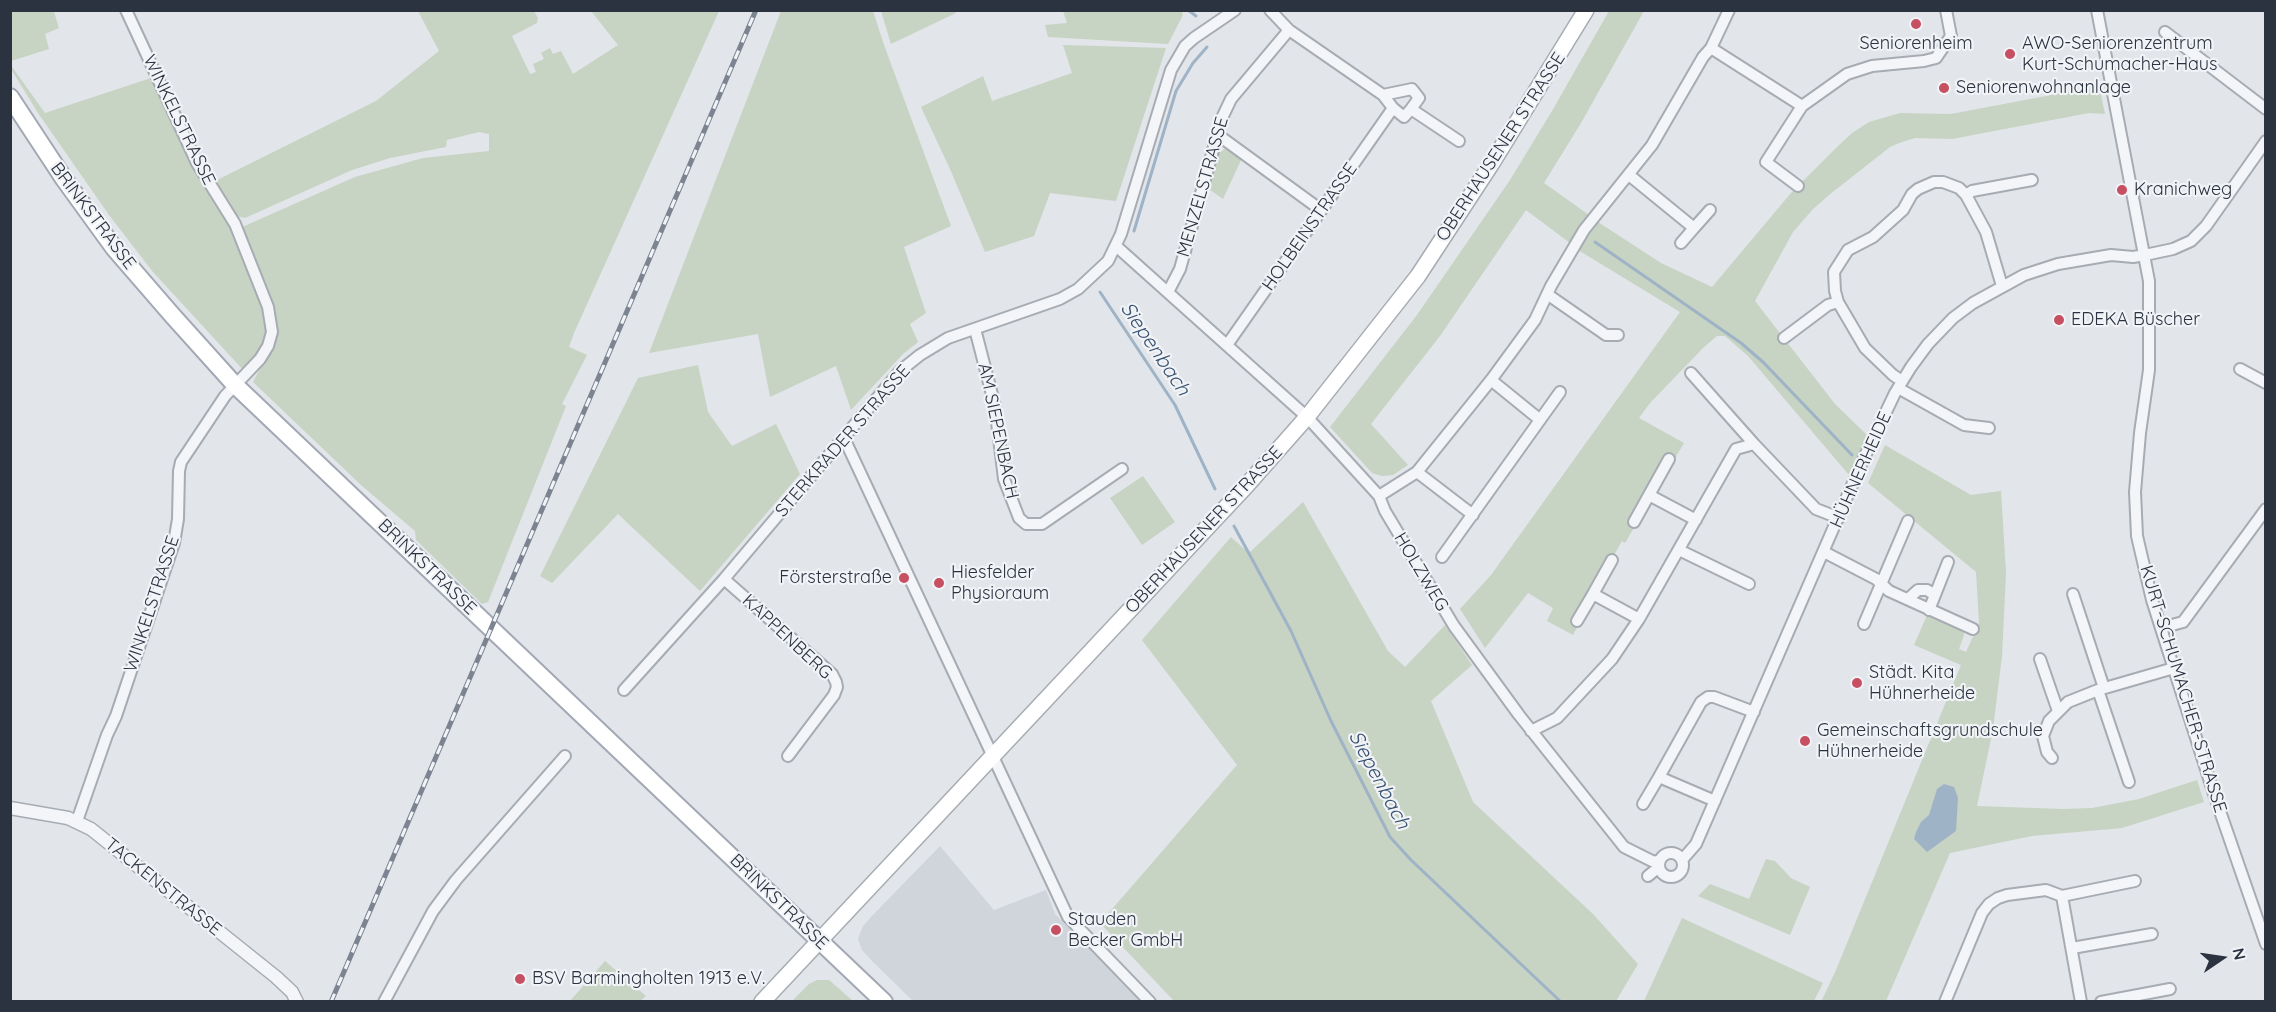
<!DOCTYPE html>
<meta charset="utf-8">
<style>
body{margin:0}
#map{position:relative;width:2276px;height:1012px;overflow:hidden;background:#e2e5e9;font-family:Quicksand,sans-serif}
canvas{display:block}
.frame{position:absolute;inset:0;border:12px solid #2b3340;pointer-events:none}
.north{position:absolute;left:2192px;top:928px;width:60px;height:60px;-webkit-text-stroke:4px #f1f3f7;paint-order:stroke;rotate:77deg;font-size:16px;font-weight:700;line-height:24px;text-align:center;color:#2b3340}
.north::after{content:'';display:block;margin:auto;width:21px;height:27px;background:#2b3340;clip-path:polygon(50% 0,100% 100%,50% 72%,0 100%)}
</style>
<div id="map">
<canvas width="2276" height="1012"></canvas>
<div class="frame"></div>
<div class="north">N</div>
</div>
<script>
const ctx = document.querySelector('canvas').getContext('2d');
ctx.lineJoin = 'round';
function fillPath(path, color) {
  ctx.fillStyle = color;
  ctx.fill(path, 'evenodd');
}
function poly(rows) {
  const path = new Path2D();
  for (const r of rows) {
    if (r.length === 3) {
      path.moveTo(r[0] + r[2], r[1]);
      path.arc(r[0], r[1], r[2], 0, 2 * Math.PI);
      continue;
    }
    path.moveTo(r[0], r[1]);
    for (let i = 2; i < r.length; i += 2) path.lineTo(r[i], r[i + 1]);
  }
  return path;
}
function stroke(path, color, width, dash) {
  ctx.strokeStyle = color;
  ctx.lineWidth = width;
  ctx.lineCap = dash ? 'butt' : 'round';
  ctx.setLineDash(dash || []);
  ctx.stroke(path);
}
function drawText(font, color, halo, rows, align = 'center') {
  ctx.font = font + ' Quicksand,sans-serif';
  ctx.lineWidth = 4.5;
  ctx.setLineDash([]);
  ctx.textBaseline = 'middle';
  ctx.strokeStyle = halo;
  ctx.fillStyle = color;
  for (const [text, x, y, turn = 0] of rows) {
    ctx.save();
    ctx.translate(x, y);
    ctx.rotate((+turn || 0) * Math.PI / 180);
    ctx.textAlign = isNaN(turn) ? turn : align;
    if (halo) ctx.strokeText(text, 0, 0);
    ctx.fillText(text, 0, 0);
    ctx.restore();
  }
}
fillPath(poly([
 [940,846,994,910,1046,890,1055,914,1142,1001,913,1001,872,961,862,950,858,939,863,926,871,917]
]), '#d0d4db');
fillPath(poly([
 [11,10,56,11,54,12,59,28,45,34,49,49,11,61],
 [418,11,534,11,538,18,537,23,512,36,530,74,536,72,533,64,544,59,541,53,550,48,553,54,561,51,573,74,618,45,591,11,719,11,574,333,569,347,587,355,562,404,566,406,488,602,482,604,416,540,415,531,361,485,253,382,272,345,275,335,240,228,355,177,423,158,489,151,489,134,479,132,447,140,446,147,390,158,352,170,245,218,236,216,213,182,376,101,439,51],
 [781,11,873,11,884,45,951,226,904,247,926,313,910,324,918,342,903,354,851,410,836,366,770,397,758,334,649,353],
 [954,11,956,13,891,44,881,11],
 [1063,11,1063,10,1183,11,1182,17,1168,44,1048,37,1045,25,1067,23],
 [1609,11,1644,11,1581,123,1544,183,1589,215,1570,243,1526,210,1440,336,1371,424,1408,465,1393,475,1382,476,1372,473,1330,427,1417,315,1510,180,1552,111],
 [1063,45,1166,48,1116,201,1050,193,1034,236,985,252,950,169,921,107,983,76,992,101,1072,73],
 [10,64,45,113,151,78,236,234,263,301,268,323,267,339,246,373,153,272,109,215,38,113,11,69],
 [2098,81,2105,114,2089,113,1952,139,1915,138,1899,143,1890,147,1829,195,1813,209,1793,232,1755,301,1835,404,1867,435,1849,475,1748,356,1725,336,1717,336,1704,347,1650,403,1639,418,1684,443,1625,543,1622,541,1613,557,1573,635,1547,621,1553,608,1528,593,1485,648,1460,609,1491,575,1680,312,1578,250,1598,222,1661,263,1712,287,1791,193,1835,149,1852,133,1869,122,1900,113,1951,114,2083,89],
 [1225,149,1228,149,1242,158,1223,199,1209,189,1219,153],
 [698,365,708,412,732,446,776,424,800,474,700,591,618,514,552,583,540,576,638,378],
 [1885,445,1971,495,2001,491,2006,573,2002,656,1993,729,1977,806,2063,809,2092,808,2139,799,2197,780,2204,802,2122,828,2032,836,1950,853,1886,1001,1821,1002,1836,970,1961,665,1914,645,1928,613,1963,630,1964,635,1959,649,1966,652,1979,623,1976,572,1868,483],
 [1143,476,1175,522,1142,545,1110,498],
 [1303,502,1388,651,1405,667,1445,625,1472,665,1431,701,1473,802,1593,914,1638,964,1616,1001,1174,1001,1100,923,1237,765,1142,640,1231,537,1249,553],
 [1766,859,1775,861,1791,878,1810,887,1790,935,1698,896,1710,884,1749,899],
 [1682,918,1823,983,1814,1001,1644,1001],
 [605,961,646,996,640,1001,570,1001],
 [817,980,829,980,853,1001,792,1001,809,984]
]), '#c7d3c3');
fillPath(poly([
 [1944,784,1954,787,1958,798,1956,831,1927,852,1914,839,1916,832,1921,822,1929,815,1937,789]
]), '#9fb3c7');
stroke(poly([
 [1188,10,1196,16],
 [1134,231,1176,91,1193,63,1207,47],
 [1595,242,1741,343,1763,362,1852,455],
 [1100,292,1175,405,1215,489],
 [1234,526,1291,631,1331,721,1390,837,1411,860,1561,1002]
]), '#9fb3c7', 3);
const minor = poly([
 [1270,10,1289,30,1383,95,1393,108,1404,117,1411,109,1459,141],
 [2097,10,2149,281,2149,370,2140,433,2135,492,2137,536,2152,600,2213,791,2266,944],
 [2165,32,2266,109],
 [1711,48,1802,106],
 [1383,95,1412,89,1419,98,1411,109],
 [1218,135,1321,210],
 [1629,175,1694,228,1710,210],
 [1798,186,1766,162,1802,106,1847,74,1872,66,1924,61,1936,58,1951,36,1946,10],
 [1966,195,1972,191,2032,180],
 [1681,243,1694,228],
 [1116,246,1307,417,1379,496,1385,511,1454,626,1519,715,1624,847,1652,861,1659,862],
 [1168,292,1180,269,1222,118,1231,99,1289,30],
 [1547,294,1606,335,1618,335],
 [975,329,995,406,1004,479,1019,518,1026,524,1042,524,1122,469],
 [1784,338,1828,305,1838,302],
 [1227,345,1393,108],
 [2240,369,2266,383],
 [1691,373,1754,444],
 [1491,380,1539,419],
 [1902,381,1893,375,1865,348,1838,302,1835,291,1834,272,1848,250,1873,237,1903,210,1912,194,1918,189,1934,182,1943,182,1959,188,1966,195,1986,232,2002,286],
 [1898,388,1964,425,1989,428],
 [844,438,1068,917,1150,1002],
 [1669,459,1649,495,1696,520],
 [1417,472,1473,515],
 [1379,496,1417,472,1491,380,1535,320,1551,286,1584,230,1652,145,1703,57,1711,48,1729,10],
 [1634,522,1649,495],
 [1679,550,1749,584],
 [1824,552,1876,579,1889,591,1973,629],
 [1442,557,1560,392],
 [1612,560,1593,594,1639,619],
 [724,579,832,674,836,682,837,687,834,695,788,756],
 [2073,594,2104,688],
 [1935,595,1948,562],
 [1908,599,1918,590,1927,590,1935,595,1929,610],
 [1577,621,1593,594],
 [1864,624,1908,521],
 [2161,628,2183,622,2266,509],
 [2040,659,2058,711],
 [624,690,724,579,900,371,920,355,948,338,1060,299,1078,289,1108,261,1121,234,1171,70,1185,46,1194,38,1235,10],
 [2098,690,2129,782],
 [1531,731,1557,718,1612,659,1639,619,1736,449,1754,444,1816,509,1839,518],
 [2052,758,2047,752,2043,736,2049,721,2068,702,2098,690,2174,668],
 [1715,801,1659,777,1701,702,1708,697,1714,697,1754,712],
 [1643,804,1659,777],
 [77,821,107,735,116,716,174,543,178,519,179,471,181,462,225,396,260,359,268,346,272,332,268,307,235,224,197,163,126,10],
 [1671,865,12],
 [1682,860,1696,844,1863,460,1895,393,1911,367,1928,344,1953,318,1973,303,2024,275,2058,264,2111,255,2133,257,2145,255,2173,249,2191,241,2206,226,2266,141],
 [1648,876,1659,867],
 [2062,896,2135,881],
 [2072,948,2152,934],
 [384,1002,433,911,456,880,565,756],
 [1945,1002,1982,913,1989,904,1998,898,2007,895,2046,890,2062,896,2081,1002],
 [2101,1002,2170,989]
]);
const tertiary = poly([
 [10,808,68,818,91,829,276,977,292,992,297,1002]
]);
const secondary = poly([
 [762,1002,1247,485,1307,417,1418,276,1492,163,1586,10]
]);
const primary = poly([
 [10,97,64,179,114,248,172,315,235,385,884,1002]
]);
stroke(minor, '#a7acb3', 14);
stroke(tertiary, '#a7acb3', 15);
stroke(secondary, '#a7acb3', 18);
stroke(primary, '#a2a9b4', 20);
stroke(minor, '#f4f5f8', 10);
stroke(tertiary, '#f4f5f8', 12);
stroke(secondary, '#fff', 15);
stroke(primary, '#fff', 16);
const rail = poly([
 [331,1002,756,10]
]);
stroke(rail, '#7c8492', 5);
stroke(rail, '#f1f3f7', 3, [9]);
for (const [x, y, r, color] of [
 [1916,24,6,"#c64f62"],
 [2010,54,6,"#c64f62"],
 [1944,88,6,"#c64f62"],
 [2122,190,6,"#c64f62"],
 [2059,320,6,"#c64f62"],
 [904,578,6,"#c64f62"],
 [939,583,6,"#c64f62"],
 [1857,683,6,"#c64f62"],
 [1805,741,6,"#c64f62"],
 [1056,930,6,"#c64f62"],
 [520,979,6,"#c64f62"]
]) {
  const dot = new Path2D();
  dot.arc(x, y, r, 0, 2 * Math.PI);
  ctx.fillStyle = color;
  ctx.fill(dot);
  stroke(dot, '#f1f3f7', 2);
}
drawText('18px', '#2b3340', '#f1f3f7', [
 ["Seniorenheim",1916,44,"center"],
 ["AWO-Seniorenzentrum",2022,44],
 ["Kurt-Schumacher-Haus",2022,65],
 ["Seniorenwohnanlage",1956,88],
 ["Kranichweg",2134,190],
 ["EDEKA Büscher",2071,320],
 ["Hiesfelder",951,573],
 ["Physioraum",951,594],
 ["Försterstraße",892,578,"right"],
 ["Städt. Kita",1869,673],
 ["Hühnerheide",1869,694],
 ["Gemeinschaftsgrundschule",1817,731],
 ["Hühnerheide",1817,752],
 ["Stauden",1068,920],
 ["Becker GmbH",1068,941],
 ["BSV Barmingholten 1913 e.V.",532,979]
], 'left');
drawText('18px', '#2b3340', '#f1f3f7', [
 ["WINKELSTRASSE",179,120,64],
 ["OBERHAUSENER STRASSE",1501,147,-57],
 ["MENZELSTRASSE",1203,187,-74],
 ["BRINKSTRASSE",93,216,53],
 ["HOLBEINSTRASSE",1310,227,-55],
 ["AM SIEPENBACH",998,431,78],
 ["STERKRADER STRASSE",843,441,-49],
 ["HÜHNERHEIDE",1861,470,-66],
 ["OBERHAUSENER STRASSE",1204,530,-47],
 ["BRINKSTRASSE",427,567,44],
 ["HOLZWEG",1421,572,59],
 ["WINKELSTRASSE",152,604,-72],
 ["KAPPENBERG",787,637,43],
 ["KURT-SCHUMACHER-STRASSE",2183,689,73],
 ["TACKENSTRASSE",163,887,39],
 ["BRINKSTRASSE",779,902,44]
]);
drawText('italic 20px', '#375271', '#f1f3f7', [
 ["Siepenbach",1155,349,56],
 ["Siepenbach",1379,780,62]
]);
</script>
